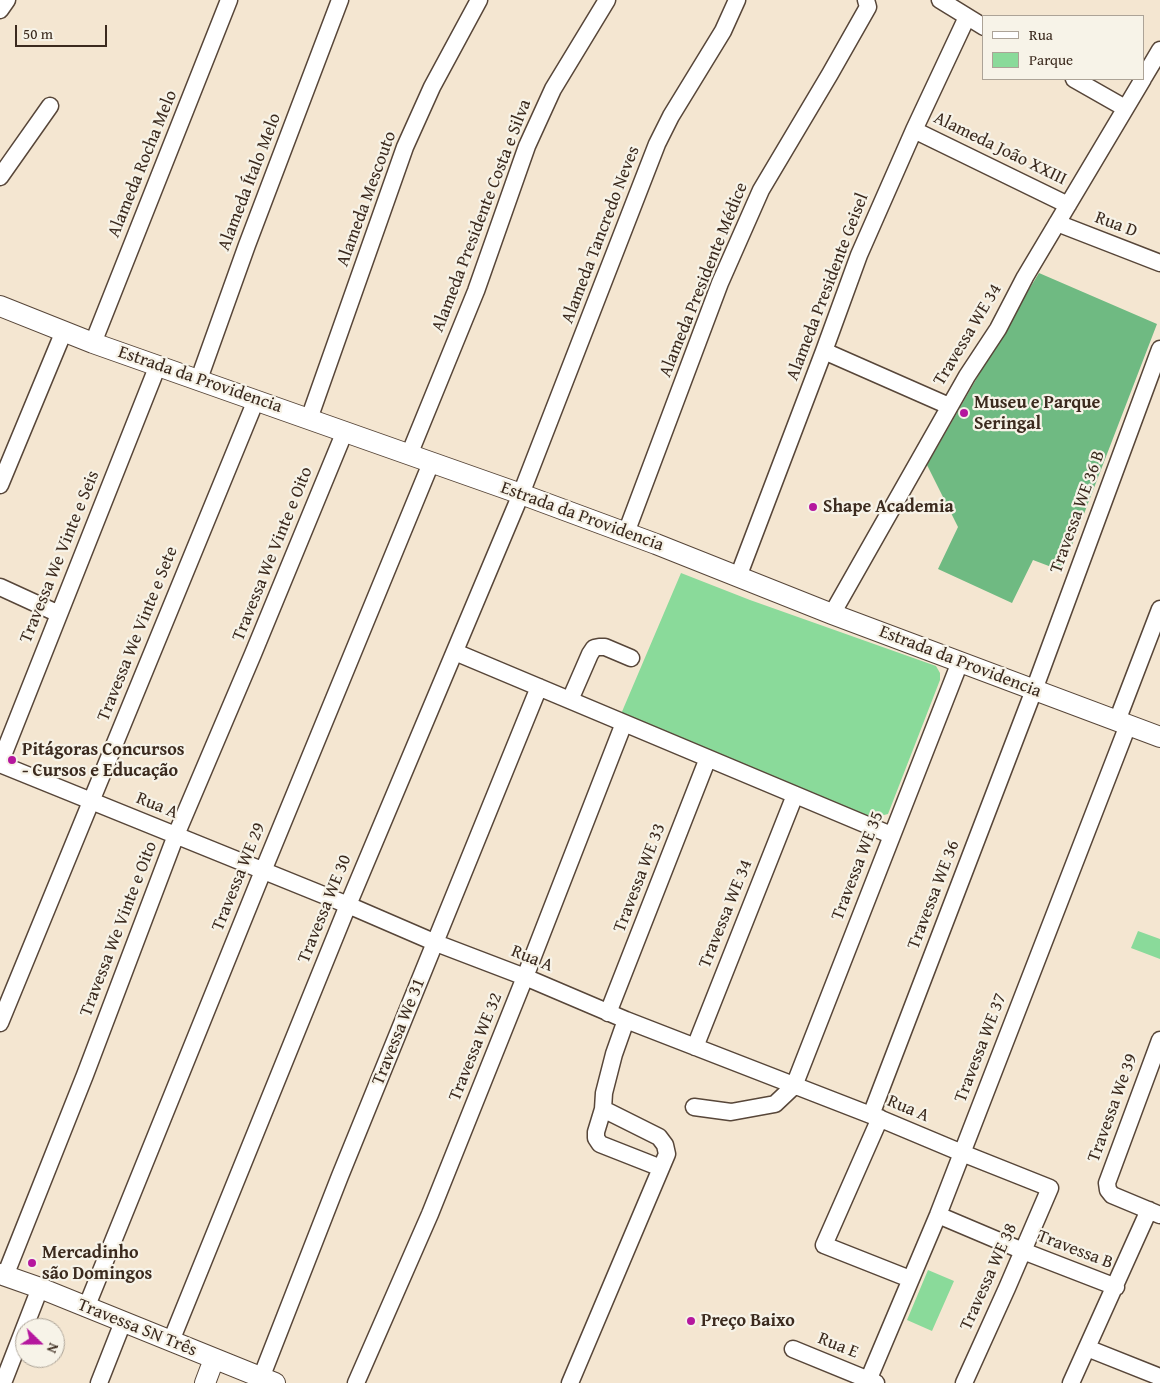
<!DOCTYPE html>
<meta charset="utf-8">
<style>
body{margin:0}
#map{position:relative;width:1160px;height:1383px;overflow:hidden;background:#f4e6d1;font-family:"Gentium Book Plus",serif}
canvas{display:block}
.legend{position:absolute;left:982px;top:15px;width:162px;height:65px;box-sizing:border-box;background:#f7f3e8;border:1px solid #aca397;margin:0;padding:6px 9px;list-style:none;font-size:15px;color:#3b2a1e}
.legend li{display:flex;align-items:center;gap:10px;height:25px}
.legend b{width:25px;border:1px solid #aca397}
.north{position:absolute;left:15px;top:1318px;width:50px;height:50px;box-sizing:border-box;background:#f7f3e8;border:1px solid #aca397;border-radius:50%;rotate:112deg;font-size:14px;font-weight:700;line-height:20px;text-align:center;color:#3b2a1e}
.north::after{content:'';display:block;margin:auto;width:18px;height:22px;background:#b5179e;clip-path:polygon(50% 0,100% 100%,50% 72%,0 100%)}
.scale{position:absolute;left:15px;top:25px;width:92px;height:22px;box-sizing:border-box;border:2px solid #3b2a1e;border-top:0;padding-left:6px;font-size:15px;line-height:18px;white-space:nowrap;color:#3b2a1e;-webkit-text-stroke:4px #f7f3e8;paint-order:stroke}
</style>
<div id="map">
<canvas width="1160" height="1383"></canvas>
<ul class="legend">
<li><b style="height:6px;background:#fff"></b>Rua</li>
<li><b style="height:14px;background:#8ada9a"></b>Parque</li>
</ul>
<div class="north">N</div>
<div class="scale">50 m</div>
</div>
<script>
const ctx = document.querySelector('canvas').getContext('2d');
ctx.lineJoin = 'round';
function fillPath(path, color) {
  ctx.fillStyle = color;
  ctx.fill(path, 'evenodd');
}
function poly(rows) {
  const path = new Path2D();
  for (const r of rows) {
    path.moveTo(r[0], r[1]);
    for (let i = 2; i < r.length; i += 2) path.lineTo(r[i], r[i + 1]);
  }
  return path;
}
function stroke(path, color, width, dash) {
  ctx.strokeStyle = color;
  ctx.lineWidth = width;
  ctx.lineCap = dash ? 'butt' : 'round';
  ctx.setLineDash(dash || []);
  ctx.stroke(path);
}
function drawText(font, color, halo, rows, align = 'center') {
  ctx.font = font + ' "Gentium Book Plus",serif';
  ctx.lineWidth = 4.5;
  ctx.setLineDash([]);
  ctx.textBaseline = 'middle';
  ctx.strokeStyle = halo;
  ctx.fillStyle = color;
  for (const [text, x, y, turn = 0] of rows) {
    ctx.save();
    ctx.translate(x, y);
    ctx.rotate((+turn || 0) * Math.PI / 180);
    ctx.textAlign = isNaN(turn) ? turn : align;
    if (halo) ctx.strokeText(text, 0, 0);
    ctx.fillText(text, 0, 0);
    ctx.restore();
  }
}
fillPath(poly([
 [681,573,750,600,936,666,940,673,940,680,888,814,872,818,621,714],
 [1138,931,1160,939,1160,959,1131,948],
 [928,1270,954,1281,932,1331,907,1320]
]), '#8ada9a');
fillPath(poly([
 [1039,273,1157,324,1062,571,1033,560,1012,603,938,569,958,527,927,465,1009,322]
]), '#6fba82');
const minor = poly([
 [940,0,984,27],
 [0,10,7,0],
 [1144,77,1160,50],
 [1074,79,1125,108],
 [914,130,1068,205],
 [0,177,50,106],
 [1057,223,1160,263],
 [93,343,229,0],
 [824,351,949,406],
 [199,379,247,245,340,0],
 [309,419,405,147,432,87,479,0],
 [409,455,476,291,527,146,553,89,607,0],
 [0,485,64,331],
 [626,533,720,283,761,190,830,74,868,7,866,0],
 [738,577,824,351,859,255,914,130,967,17],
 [0,587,59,614],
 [832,614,967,376,998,329,1025,277,1143,79],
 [455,652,891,835],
 [570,700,590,654,594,648,599,647,605,647,631,658],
 [1117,721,1160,609],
 [0,763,158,365],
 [0,764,348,905,436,943,525,977,626,1020,881,1119,962,1153,1050,1188,1007,1288,964,1383],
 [608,1013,708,758],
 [0,1023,256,400],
 [1160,1040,1107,1183,1108,1190,1112,1195,1160,1215],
 [695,1047,795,795],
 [694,1107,731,1112,775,1104,794,1086,960,662],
 [603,1109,596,1132,596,1138,600,1144,661,1168],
 [871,1115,1034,690,1160,349],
 [880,1118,824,1245,910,1279],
 [938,1215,1023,1251,1116,1287],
 [5,1276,85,1075,176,835,253,654,345,431],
 [86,1308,263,871,431,463],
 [171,1341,348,905,521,494,657,144,671,116,723,31,737,0],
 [1087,1348,1160,1377],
 [793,1349,876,1383],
 [261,1378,340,1176,539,687],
 [3,1383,40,1288],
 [99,1383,123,1322],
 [356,1383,430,1214,525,977,624,723],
 [570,1383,667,1154,665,1145,659,1137,603,1109,604,1093,614,1054,626,1020],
 [867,1383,938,1215,1128,725],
 [1071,1383,1149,1210]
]);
const major = poly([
 [0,306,93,343,521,494,656,544,832,614,1160,737],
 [0,1274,40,1288,275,1383],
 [205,1383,214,1359]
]);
stroke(minor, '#574639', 19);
stroke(major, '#574639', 22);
stroke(minor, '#fff', 16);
stroke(major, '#fff', 20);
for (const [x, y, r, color] of [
 [964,413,5,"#b5179e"],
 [813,507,5,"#b5179e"],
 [12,760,5,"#b5179e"],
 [32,1263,5,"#b5179e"],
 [691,1321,5,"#b5179e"]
]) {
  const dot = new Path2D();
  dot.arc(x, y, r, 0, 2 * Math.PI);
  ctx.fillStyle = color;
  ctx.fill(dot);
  stroke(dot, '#f7f3e8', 2);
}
drawText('18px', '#3b2a1e', '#f7f3e8', [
 ["Alameda João XXIII",1000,149,26],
 ["Alameda Rocha Melo",143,164,-68],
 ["Alameda Ítalo Melo",250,182,-69],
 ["Alameda Mescouto",367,199,-70],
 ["Alameda Presidente Costa e Silva",482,216,-69],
 ["Rua D",1116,225,21],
 ["Alameda Tancredo Neves",601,235,-69],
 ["Alameda Presidente Médice",704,280,-68],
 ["Alameda Presidente Geisel",828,287,-69],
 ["Travessa WE 34",968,335,-59],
 ["Estrada da Providencia",200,380,19],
 ["Travessa WE 36 B",1078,512,-70],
 ["Estrada da Providencia",582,517,20],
 ["Travessa We Vinte e Oito",273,554,-68],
 ["Travessa We Vinte e Seis",60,557,-68],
 ["Travessa We Vinte e Sete",138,634,-68],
 ["Estrada da Providencia",960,662,21],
 ["Rua A",157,806,22],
 ["Travessa WE 35",858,866,-69],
 ["Travessa WE 29",239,877,-68],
 ["Travessa WE 33",640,878,-69],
 ["Travessa WE 36",934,895,-69],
 ["Travessa WE 30",325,909,-68],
 ["Travessa WE 34",726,914,-68],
 ["Travessa We Vinte e Oito",119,929,-69],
 ["Rua A",532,959,22],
 ["Travessa We 31",399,1032,-68],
 ["Travessa WE 32",476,1047,-68],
 ["Travessa WE 37",981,1048,-69],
 ["Travessa We 39",1113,1108,-70],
 ["Rua A",908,1109,23],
 ["Travessa B",1075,1250,21],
 ["Travessa WE 38",989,1277,-66],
 ["Travessa SN Três",137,1328,22],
 ["Rua E",838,1346,22]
]);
drawText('bold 18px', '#3b2a1e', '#f7f3e8', [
 ["Museu e Parque",974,403],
 ["Seringal",974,424],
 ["Shape Academia",823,507],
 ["Pitágoras Concursos",22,750],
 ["- Cursos e Educação",22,771],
 ["Mercadinho",42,1253],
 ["são Domingos",42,1274],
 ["Preço Baixo",701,1321]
], 'left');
</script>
